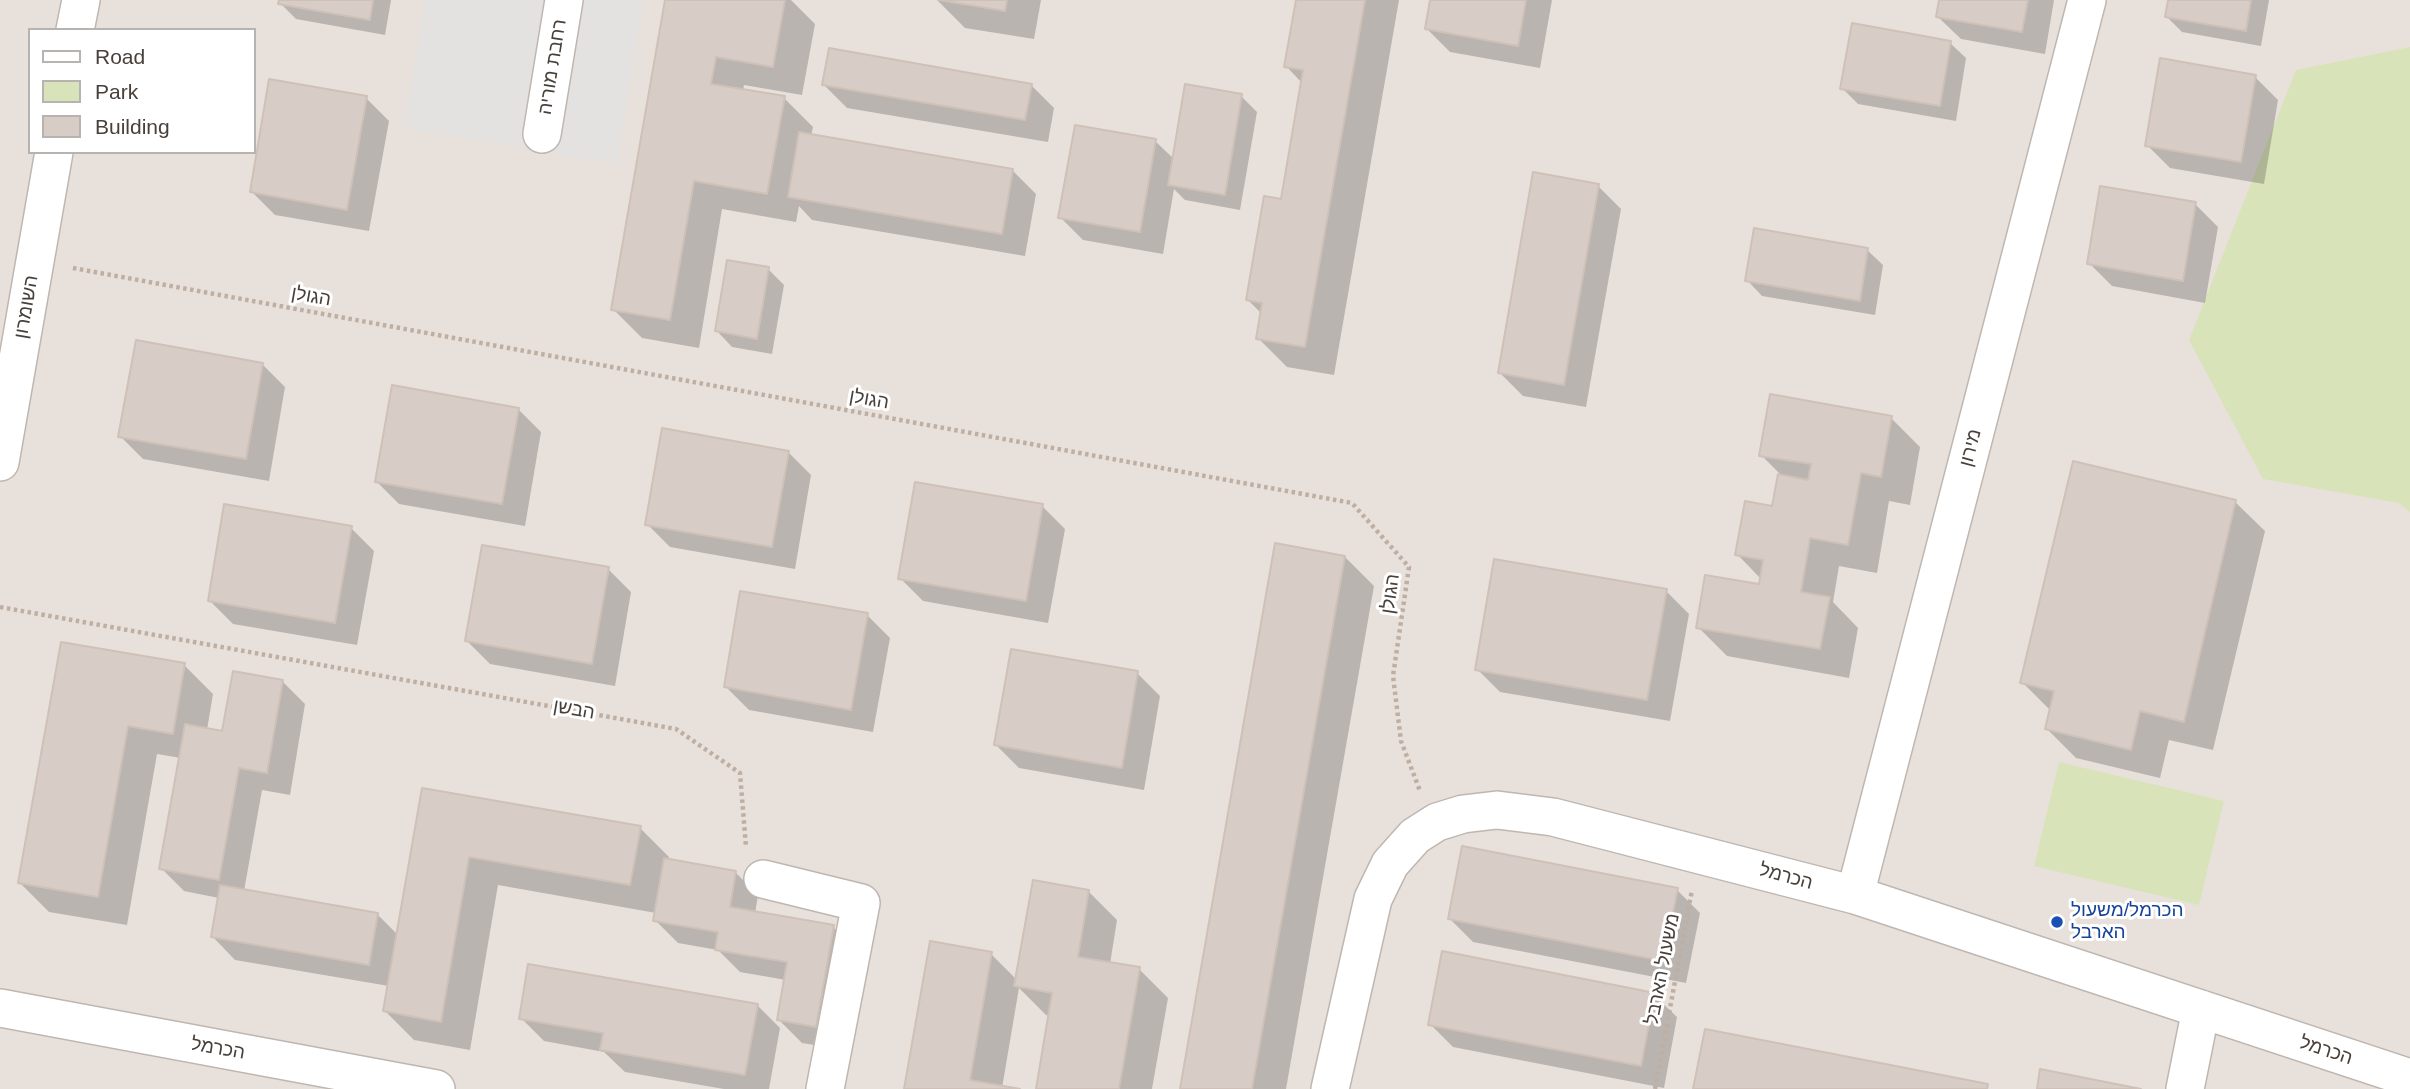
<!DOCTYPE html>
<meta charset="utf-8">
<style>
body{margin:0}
#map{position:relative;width:2410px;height:1089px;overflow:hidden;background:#f4f0ec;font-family:Helvetica,sans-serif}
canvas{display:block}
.legend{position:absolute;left:28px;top:28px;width:228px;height:126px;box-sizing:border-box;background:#fff;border:2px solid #b6b3b1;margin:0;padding:9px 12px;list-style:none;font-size:21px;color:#48403b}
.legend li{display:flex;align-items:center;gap:14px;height:35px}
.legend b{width:35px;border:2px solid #b6b3b1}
</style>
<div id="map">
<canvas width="2410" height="1089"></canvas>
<ul class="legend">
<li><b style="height:9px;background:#fff"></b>Road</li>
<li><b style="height:19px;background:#d9e3ba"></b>Park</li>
<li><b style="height:19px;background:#d8cdc6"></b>Building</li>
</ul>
</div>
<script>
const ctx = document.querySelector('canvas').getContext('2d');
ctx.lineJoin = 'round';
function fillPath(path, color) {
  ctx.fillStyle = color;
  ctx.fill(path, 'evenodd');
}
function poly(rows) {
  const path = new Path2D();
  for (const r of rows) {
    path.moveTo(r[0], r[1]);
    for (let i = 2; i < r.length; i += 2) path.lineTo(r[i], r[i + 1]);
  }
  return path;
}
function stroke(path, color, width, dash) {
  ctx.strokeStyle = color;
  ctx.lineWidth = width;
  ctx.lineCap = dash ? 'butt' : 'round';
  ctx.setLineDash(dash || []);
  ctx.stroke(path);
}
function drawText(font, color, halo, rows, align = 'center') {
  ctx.font = font + ' Helvetica,"Noto Sans Hebrew",sans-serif';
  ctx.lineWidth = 6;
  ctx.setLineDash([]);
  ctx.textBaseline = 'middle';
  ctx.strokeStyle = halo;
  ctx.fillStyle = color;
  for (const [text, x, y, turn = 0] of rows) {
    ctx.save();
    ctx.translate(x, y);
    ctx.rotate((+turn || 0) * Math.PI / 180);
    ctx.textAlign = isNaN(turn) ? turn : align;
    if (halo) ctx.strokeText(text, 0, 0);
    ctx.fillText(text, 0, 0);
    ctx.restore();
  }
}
fillPath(poly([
 [0,0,2410,0,2410,1089,0,1089],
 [30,30,254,30,254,152,30,152]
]), '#e8e1db');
fillPath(poly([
 [2410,47,2410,512,2399,503,2263,479,2189,340,2296,70],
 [2059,762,2224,801,2199,905,2034,866]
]), '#d9e3ba');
fillPath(poly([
 [425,0,644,0,617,164,404,128]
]), '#e4e2e0');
fillPath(poly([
 [281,0,391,0,385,35,296,19,280,3],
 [667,0,791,0,815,24,802,95,744,85,743,91,784,98,813,127,811,136,1013,171,1036,194,1025,256,812,220,799,206,796,222,722,209,699,348,642,338,613,309],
 [937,0,1041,0,1034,39,965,28],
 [1297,0,1399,0,1334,375,1287,367,1258,338,1262,314,1248,300,1282,201,1302,83,1286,66],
 [1432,0,1552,0,1540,68,1450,52,1427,29],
 [1941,0,2054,0,2045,54,1961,39,1938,17],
 [2169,0,2269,0,2261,46,2182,32,2166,16],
 [1950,43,1966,58,1956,121,1858,104,1842,88],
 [2255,77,2278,100,2264,184,2170,168,2147,145],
 [824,85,1031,85,1054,108,1048,142,847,108],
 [1241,96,1257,112,1240,210,1185,200,1174,189,1163,254,1083,240,1060,217,1155,141,1174,159],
 [366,98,389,121,369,231,275,215,252,192],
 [1598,186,1621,209,1586,407,1523,396,1500,373],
 [2195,204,2218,227,2205,303,2112,286,2089,263],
 [1867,250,1883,265,1875,315,1762,296,1747,280],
 [768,269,784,285,772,354,732,347,717,331],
 [262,364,285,387,269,481,143,459,120,436],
 [518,409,541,432,525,526,399,504,376,481],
 [1891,418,1920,447,1910,505,1889,501,1877,573,1839,566,1833,602,1858,628,1849,678,1727,656,1698,627,1760,586,1761,579,1737,554,1774,508,1780,474,1761,455],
 [788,452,811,475,795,569,670,547,647,524],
 [2235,502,2265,531,2213,750,2169,740,2160,778,2076,758,2047,729,2051,711,2022,682],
 [1042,506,1065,529,1048,623,923,601,900,578],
 [351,528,374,551,357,645,233,624,210,601],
 [1345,557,1374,586,1286,1089,1182,1089],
 [608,569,631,592,615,686,490,664,467,641],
 [1666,591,1689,614,1670,721,1500,692,1477,669],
 [867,615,890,638,873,732,749,710,726,687],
 [62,644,184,665,213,694,207,730,224,733,282,681,305,704,290,795,262,790,244,891,377,914,398,935,423,790,640,828,669,857,668,861,735,872,758,895,755,914,833,927,856,950,839,1049,802,1043,779,1020,786,980,740,972,718,950,678,943,655,920,656,913,498,885,470,1050,414,1040,385,1011,389,986,235,960,213,937,219,898,184,891,161,868,181,758,157,754,127,925,49,912,20,883],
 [1137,673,1160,696,1144,790,1019,768,996,745],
 [1677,890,1700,913,1686,983,1473,942,1450,919],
 [1088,891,1117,920,1110,964,1139,969,1168,998,1152,1089,1037,1089,1050,1016,1046,1015,1019,988,1002,1088,1010,1089,905,1089,991,954,1017,980],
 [1654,995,1677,1017,1664,1088,1453,1047,1430,1024],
 [757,1005,780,1028,769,1089,724,1089,625,1072,604,1052,544,1041,521,1018]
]), '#0003');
const building = poly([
 [279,0,373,0,370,20,278,4,279,0],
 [665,0,785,0,773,67,716,57,711,84,785,96,767,194,694,181,670,320,611,310,665,0],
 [939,0,1007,0,1005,11,939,0],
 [1296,0,1365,0,1305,347,1256,339,1262,303,1246,300,1264,196,1281,199,1303,70,1284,67,1296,0],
 [1430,0,1526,0,1518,46,1425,29,1430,0],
 [1939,0,2028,0,2022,32,1936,17,1939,0],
 [2168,0,2251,0,2246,31,2165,17,2168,0],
 [1852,23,1951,41,1940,106,1840,89,1852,23],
 [829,48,1032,84,1025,120,822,85,829,48],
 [2160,58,2256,75,2241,162,2145,146,2160,58],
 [269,79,367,96,347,210,250,192,269,79],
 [1185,84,1242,94,1225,195,1168,185,1185,84],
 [1075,125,1156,139,1140,232,1058,218,1075,125],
 [799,132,1013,169,1002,234,788,197,799,132],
 [1533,172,1599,184,1564,385,1498,373,1533,172],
 [2100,186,2196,202,2183,281,2087,264,2100,186],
 [1754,228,1868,248,1860,301,1745,281,1754,228],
 [727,260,769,267,757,339,715,331,727,260],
 [136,340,263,363,246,459,118,437,136,340],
 [392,385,519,408,502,504,375,482,392,385],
 [1770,394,1892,416,1881,477,1861,473,1848,545,1810,538,1801,592,1830,597,1820,649,1696,628,1705,575,1759,584,1763,560,1735,555,1745,501,1772,506,1778,474,1808,480,1811,464,1759,456,1770,394],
 [662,428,789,451,772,547,645,525,662,428],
 [2073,461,2236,500,2184,722,2140,711,2131,750,2045,729,2054,691,2020,683,2073,461],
 [915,482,1043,504,1026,601,898,579,915,482],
 [224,504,352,526,335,623,208,601,224,504],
 [1275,543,1345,556,1252,1089,1180,1089,1275,543],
 [482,545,609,567,592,664,465,641,482,545],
 [1494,559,1667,589,1647,700,1475,670,1494,559],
 [740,591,868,613,851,710,724,687,740,591],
 [61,642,185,663,173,734,128,726,98,897,18,883,61,642],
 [1011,649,1138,671,1122,768,994,745,1011,649],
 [233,671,283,680,267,773,239,768,219,880,159,869,185,724,222,731,233,671],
 [422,788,641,826,630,885,469,857,441,1022,383,1011,422,788],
 [1462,846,1678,888,1663,961,1448,919,1462,846],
 [664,858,736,871,730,907,834,925,816,1027,777,1020,787,962,715,950,718,932,653,921,664,858],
 [1033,880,1089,890,1078,957,1140,967,1119,1089,1036,1089,1052,993,1014,986,1033,880],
 [220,885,378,913,369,965,211,937,220,885],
 [930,941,992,952,970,1080,1020,1089,904,1089,930,941],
 [1442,951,1655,993,1641,1066,1428,1025,1442,951],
 [528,964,758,1004,745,1075,600,1050,603,1033,519,1019,528,964],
 [1705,1029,1988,1084,1987,1089,1693,1089,1705,1029],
 [2040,1069,2141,1089,2037,1089,2040,1069]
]);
fillPath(building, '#d8cdc6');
stroke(building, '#cfc1b7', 2);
const minor = poly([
 [75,30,81,0],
 [542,134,564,0],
 [0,462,54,152],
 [763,879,861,903,825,1089],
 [1855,895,2087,0],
 [0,1008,436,1089],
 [1330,1089,1373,899,1390,864,1415,836,1437,822,1463,814,1497,810,1553,817,1855,895,2410,1078],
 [2185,1089,2201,1009]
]);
stroke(minor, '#bfb6b0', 40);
stroke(poly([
 [73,268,1352,503,1409,567,1393,676,1401,741,1420,791],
 [0,607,676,729,740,773,746,847],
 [1655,1089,1692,890]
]), '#bfafa3', 4.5, [3.5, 3.5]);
stroke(minor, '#fff', 37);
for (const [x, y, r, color] of [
 [2057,922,7,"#1a4fb4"]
]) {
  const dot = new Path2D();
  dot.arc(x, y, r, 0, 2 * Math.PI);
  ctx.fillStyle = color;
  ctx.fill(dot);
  stroke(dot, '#fff', 2.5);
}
drawText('19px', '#48403b', '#fff', [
 ["רחבת מוריה",553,67,-81],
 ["הגולן",311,297,10],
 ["השומרון",27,307,-80],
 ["הגולן",869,400,10],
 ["מירון",1971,448,-75],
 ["הגולן",1391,594,-82],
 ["הבשן",574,710,10],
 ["הכרמל",1786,877,15],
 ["משעול הארבל",1663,969,-79],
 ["הכרמל",218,1049,10],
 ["הכרמל",2326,1051,18]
]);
drawText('19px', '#164399', '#fff', [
 ["הכרמל/משעול",2071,911],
 ["הארבל",2071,933]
], 'left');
</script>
